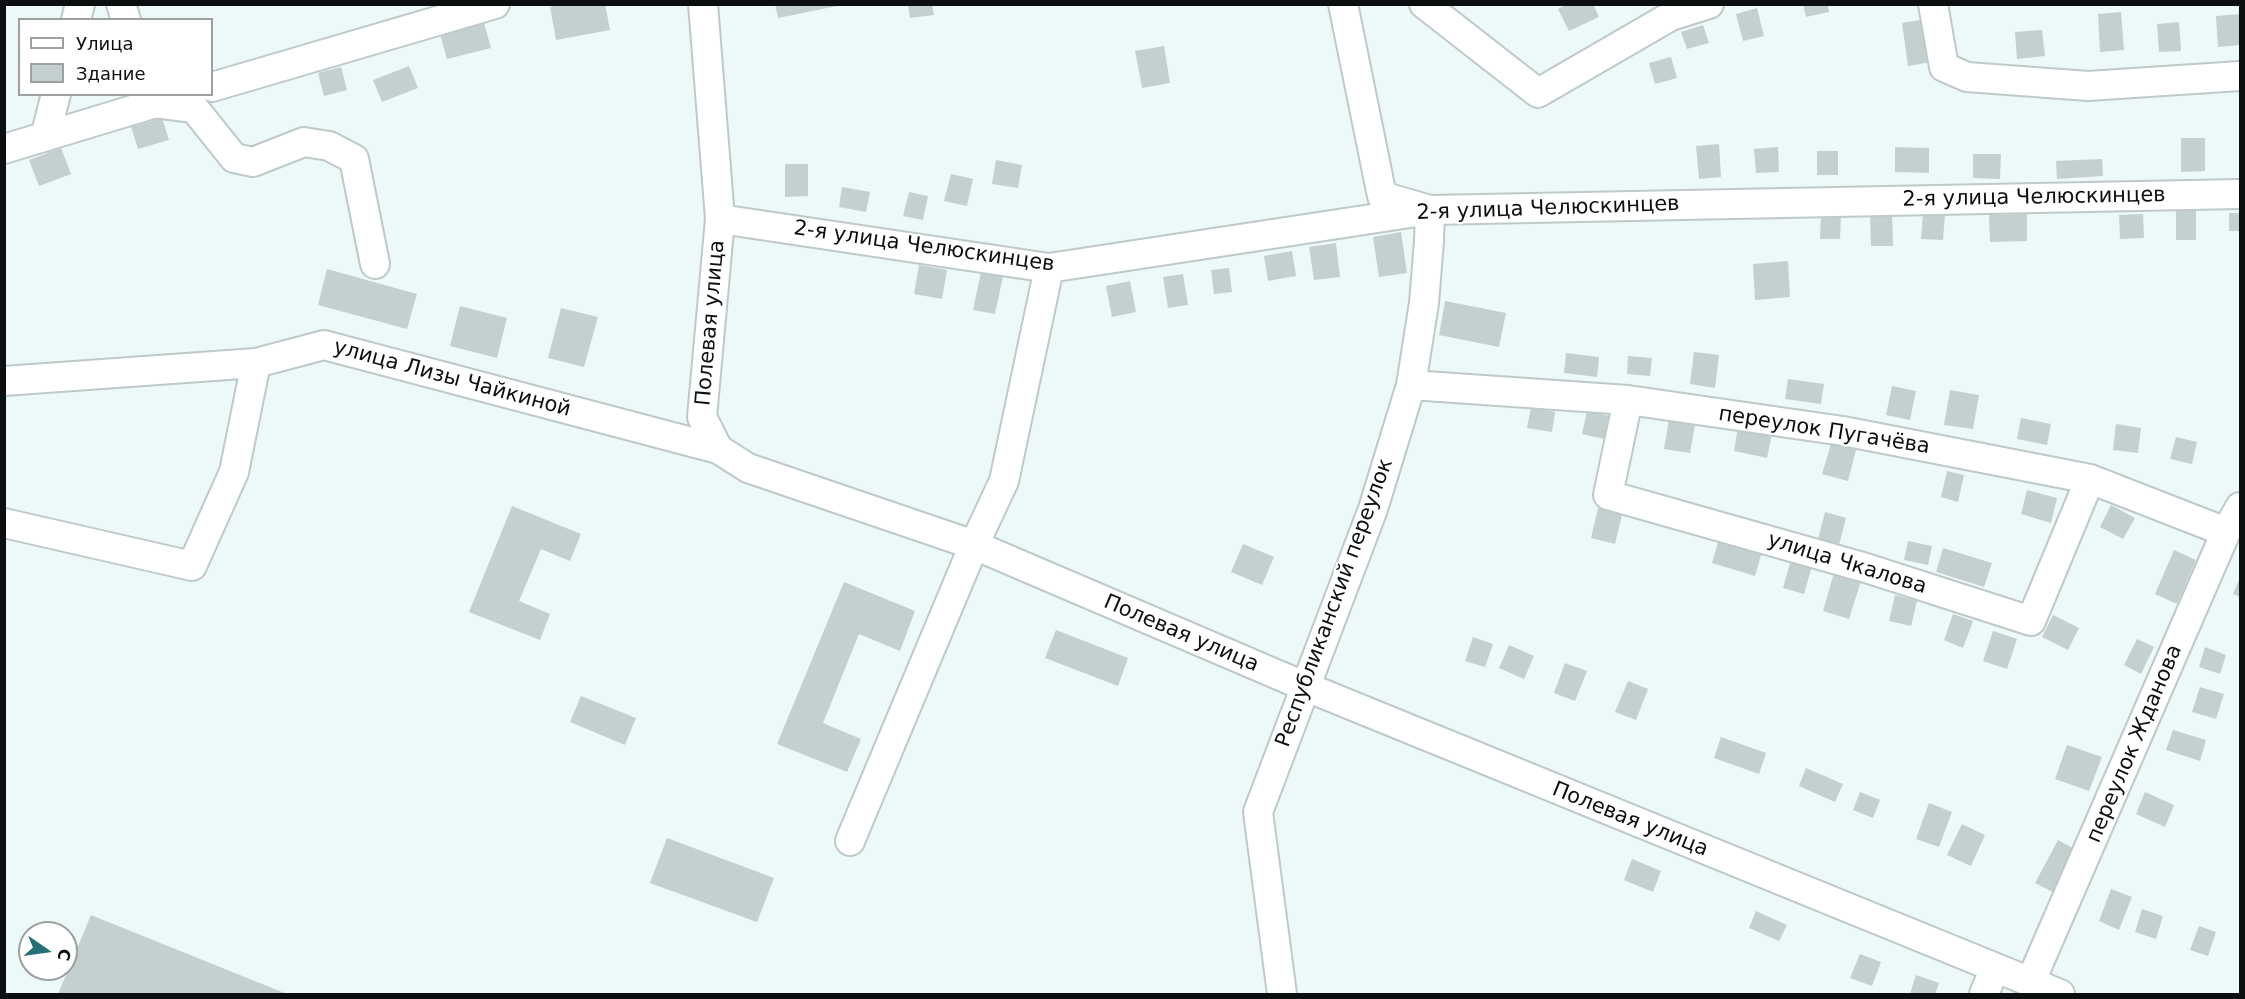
<!DOCTYPE html>
<html>
<head>
<meta charset="utf-8">
<style>
  body { margin:0 }
  #map { position:relative; width:2245px; height:999px; overflow:hidden; background:#edf8f9; font-family:"DejaVu Sans",sans-serif }
  canvas { display:block }
  .frame { position:absolute; inset:0; border:6px solid #0c0f10; pointer-events:none }
  .legend { position:absolute; left:18px; top:18px; width:195px; height:78px; box-sizing:border-box; background:#fff; border:2px solid #9e9f9f; margin:0; padding:8px 10px; list-style:none; font-size:18px; color:#0c0f10 }
  .legend li { display:flex; align-items:center; gap:12px; height:30px }
  .legend b { width:30px; border:2px solid #9e9f9f }
  .north { position:absolute; left:18px; top:921px; width:60px; height:60px; box-sizing:border-box; background:#fff; border:2px solid #9e9f9f; border-radius:50%; rotate:103deg; font-size:16px; font-weight:700; line-height:24px; text-align:center; color:#0c0f10 }
  .north::after { content:''; display:block; margin:auto; width:21px; height:27px; background:#257076; clip-path:polygon(50% 0,100% 100%,50% 72%,0 100%) }
</style>
</head>
<body>
<div id="map">
<canvas width="2245" height="999"></canvas>
<div class="frame"></div>
<ul class="legend">
<li><b style="height:8px;background:#fff"></b>Улица</li>
<li><b style="height:16px;background:#c4cfcf"></b>Здание</li>
</ul>
<div class="north">С</div>
</div>
<script>
const context = document.querySelector('canvas').getContext('2d');
context.lineJoin = 'round';
function paint(path, color) {
  context.fillStyle = color;
  context.fill(path, 'evenodd');
}
function shape(rows) {
  const path = new Path2D();
  for (const r of rows) {
    path.moveTo(r[0], r[1]);
    for (let i = 2; i < r.length; i += 2) path.lineTo(r[i], r[i + 1]);
  }
  return path;
}
function strokePath(path, color, width, dash) {
  context.strokeStyle = color;
  context.lineWidth = width;
  context.lineCap = dash ? 'butt' : 'round';
  context.setLineDash(dash || []);
  context.stroke(path);
}
function label(font, color, halo, rows, align = 'center') {
  context.font = font + ' "DejaVu Sans",sans-serif';
  context.lineWidth = 4.5;
  context.setLineDash([]);
  context.textBaseline = 'middle';
  context.strokeStyle = halo;
  context.fillStyle = color;
  for (const [text, x, y, turn = 0] of rows) {
    context.save();
    context.translate(x, y);
    context.rotate((+turn || 0) * Math.PI / 180);
    context.textAlign = isNaN(turn) ? turn : align;
    if (halo) context.strokeText(text, 0, 0);
    context.fillText(text, 0, 0);
    context.restore();
  }
}
paint(shape([
  [563,4,605,4,610,30,556,40,550,7],
  [775,4,837,4,837,6,778,18],
  [908,4,932,4,934,15,910,18],
  [1568,4,1593,4,1599,17,1569,31,1558,9],
  [1803,4,1828,4,1829,12,1806,17],
  [1757,8,1764,36,1743,41,1736,14],
  [2121,12,2124,50,2100,52,2098,14],
  [2240,14,2240,45,2218,47,2216,16],
  [1926,19,1932,62,1908,66,1902,23],
  [2179,22,2181,51,2159,52,2157,24],
  [484,23,491,48,447,59,440,34],
  [1703,25,1709,43,1687,49,1681,32],
  [2042,30,2045,56,2017,59,2015,32],
  [1164,46,1170,83,1142,88,1135,51],
  [1671,57,1677,78,1655,84,1649,63],
  [409,66,418,88,382,102,373,80],
  [341,67,347,90,324,96,318,73],
  [162,118,169,140,138,149,131,127],
  [2181,138,2205,138,2205,171,2181,172],
  [1719,144,1721,177,1699,179,1696,146],
  [1778,147,1779,172,1756,173,1754,149],
  [1895,147,1929,148,1929,173,1895,172],
  [61,148,71,174,39,186,29,160],
  [1817,151,1838,151,1838,175,1817,175],
  [1973,154,2001,154,2000,179,1973,178],
  [2102,159,2103,176,2057,179,2056,161],
  [996,160,1022,165,1018,188,992,184],
  [785,164,808,164,808,196,785,197],
  [951,174,973,179,967,206,944,201],
  [842,187,870,192,866,212,839,207],
  [909,192,928,196,923,220,903,216],
  [2176,210,2196,210,2196,240,2176,240],
  [1892,212,1893,246,1871,246,1870,213],
  [1923,212,1945,214,1943,240,1921,239],
  [2229,213,2240,213,2240,231,2229,231],
  [2027,214,2027,241,1990,242,1989,215],
  [2143,214,2144,238,2120,239,2119,215],
  [1821,215,1841,216,1840,239,1820,239],
  [1401,232,1407,273,1379,277,1373,237],
  [1336,243,1340,277,1314,280,1309,247],
  [1292,251,1296,276,1268,281,1264,256],
  [1788,261,1790,297,1755,300,1753,264],
  [919,265,947,270,942,299,914,294],
  [1229,268,1232,292,1214,294,1211,270],
  [327,269,417,294,407,329,318,305],
  [981,272,1003,276,995,314,973,310],
  [1183,274,1188,305,1168,308,1163,277],
  [1130,281,1136,312,1112,317,1106,286],
  [1445,301,1506,313,1499,347,1439,335],
  [460,306,507,318,497,358,450,346],
  [561,308,598,317,584,367,548,358],
  [1694,352,1719,355,1715,388,1690,384],
  [1566,353,1599,357,1597,377,1564,373],
  [1628,356,1652,358,1650,376,1627,374],
  [1788,379,1824,384,1821,404,1785,399],
  [1892,386,1916,391,1910,420,1886,415],
  [1950,390,1979,395,1973,429,1944,425],
  [1531,407,1555,412,1552,432,1527,428],
  [1587,411,1614,417,1609,440,1582,434],
  [2021,418,2051,424,2047,445,2017,439],
  [1669,420,1695,425,1690,453,1664,449],
  [2116,424,2141,428,2138,453,2113,450],
  [1738,427,1772,433,1767,458,1734,451],
  [2176,437,2197,442,2192,464,2170,459],
  [1831,444,1856,450,1848,481,1822,474],
  [1947,471,1964,475,1958,502,1941,497],
  [2027,490,2057,498,2051,523,2021,514],
  [2111,505,2135,518,2123,539,2100,527],
  [512,506,581,534,570,561,541,549,519,601,550,614,540,640,469,612],
  [1598,508,1622,515,1615,544,1591,538],
  [1825,512,1846,518,1839,545,1818,539],
  [1719,539,1762,552,1755,576,1712,563],
  [1908,541,1932,546,1928,565,1904,560],
  [1243,544,1274,557,1262,585,1231,572],
  [1943,548,1992,563,1984,587,1936,572],
  [2174,550,2196,560,2177,604,2155,594],
  [1791,560,1812,566,1804,594,1783,588],
  [1834,573,1861,581,1849,619,1823,611],
  [2240,578,2240,597,2233,594],
  [844,582,915,611,900,651,859,634,823,723,861,739,847,772,777,744],
  [1895,595,1917,601,1911,626,1889,621],
  [1953,614,1973,621,1963,648,1944,640],
  [2053,615,2079,628,2068,650,2042,637],
  [1056,630,1128,658,1118,686,1045,658],
  [1993,631,2017,639,2007,669,1983,661],
  [1473,637,1493,644,1485,667,1465,661],
  [2137,639,2154,647,2141,674,2124,665],
  [1509,645,1534,656,1524,679,1499,668],
  [2205,647,2226,655,2220,674,2199,667],
  [1565,663,1587,671,1575,701,1554,693],
  [1628,681,1648,689,1636,720,1615,712],
  [2200,687,2224,694,2216,719,2192,712],
  [581,696,636,718,625,745,570,722],
  [2173,730,2206,740,2200,761,2166,750],
  [1721,737,1766,753,1759,774,1714,758],
  [2067,745,2102,757,2089,791,2055,779],
  [1806,768,1843,784,1835,802,1799,786],
  [1860,792,1880,800,1873,818,1853,810],
  [2145,792,2174,805,2165,827,2136,814],
  [1929,803,1952,812,1939,847,1916,839],
  [1962,824,1985,835,1971,866,1947,855],
  [667,838,774,878,757,922,650,883],
  [2058,840,2078,851,2055,893,2035,883],
  [1632,859,1661,871,1653,892,1624,880],
  [2111,889,2132,897,2119,930,2099,921],
  [2142,909,2163,916,2156,939,2135,932],
  [1756,911,1787,925,1779,941,1749,928],
  [91,915,287,994,58,994],
  [2199,926,2216,932,2208,956,2190,950],
  [1860,954,1881,962,1872,986,1850,978],
  [1916,975,1939,983,1935,994,1910,994]
]), '#c4cfcf');
const minor = shape([
  [121,4,126,20],
  [703,4,720,219,702,417,718,449,748,468,974,545,1304,686,2060,994],
  [1424,4,1538,93,1671,16,1709,4],
  [1933,4,1944,67,1967,77,2088,86,2240,76],
  [76,20,80,4],
  [212,87,495,4],
  [151,94,154,103,194,108,234,158,253,162,304,142,329,146,354,159,375,264],
  [45,137,56,94],
  [4,149,172,98],
  [720,219,1049,268,1430,210,2240,194],
  [4,381,256,363,324,345,718,449],
  [1411,385,1628,400,1843,431,2090,479,2226,532],
  [1628,400,1608,495,1866,568,2031,621,2090,479],
  [4,523,192,566,234,472,256,363],
  [850,841,974,545,1004,481,1049,268],
  [2030,983,2226,532,2240,507],
  [1282,994,1258,812,1373,509,1411,385,1424,303,1429,241,1430,210,1382,196,1343,4],
  [1984,994,1995,968]
]);
strokePath(minor, '#bec9ca', 32);
strokePath(minor, '#fff', 28);
label('21px', '#0c0f10', '#fff', [
  ["2-я улица Челюскинцев",2034,198,-1],
  ["2-я улица Челюскинцев",1548,209,-2],
  ["2-я улица Челюскинцев",924,247,8],
  ["Полевая улица",711,323,-85],
  ["улица Лизы Чайкиной",452,379,15],
  ["переулок Пугачёва",1824,431,9],
  ["улица Чкалова",1847,564,17],
  ["Республиканский переулок",1335,603,-70],
  ["Полевая улица",1181,634,23],
  ["переулок Жданова",2135,744,-67],
  ["Полевая улица",1630,820,22]
]);
</script>
</body>
</html>
